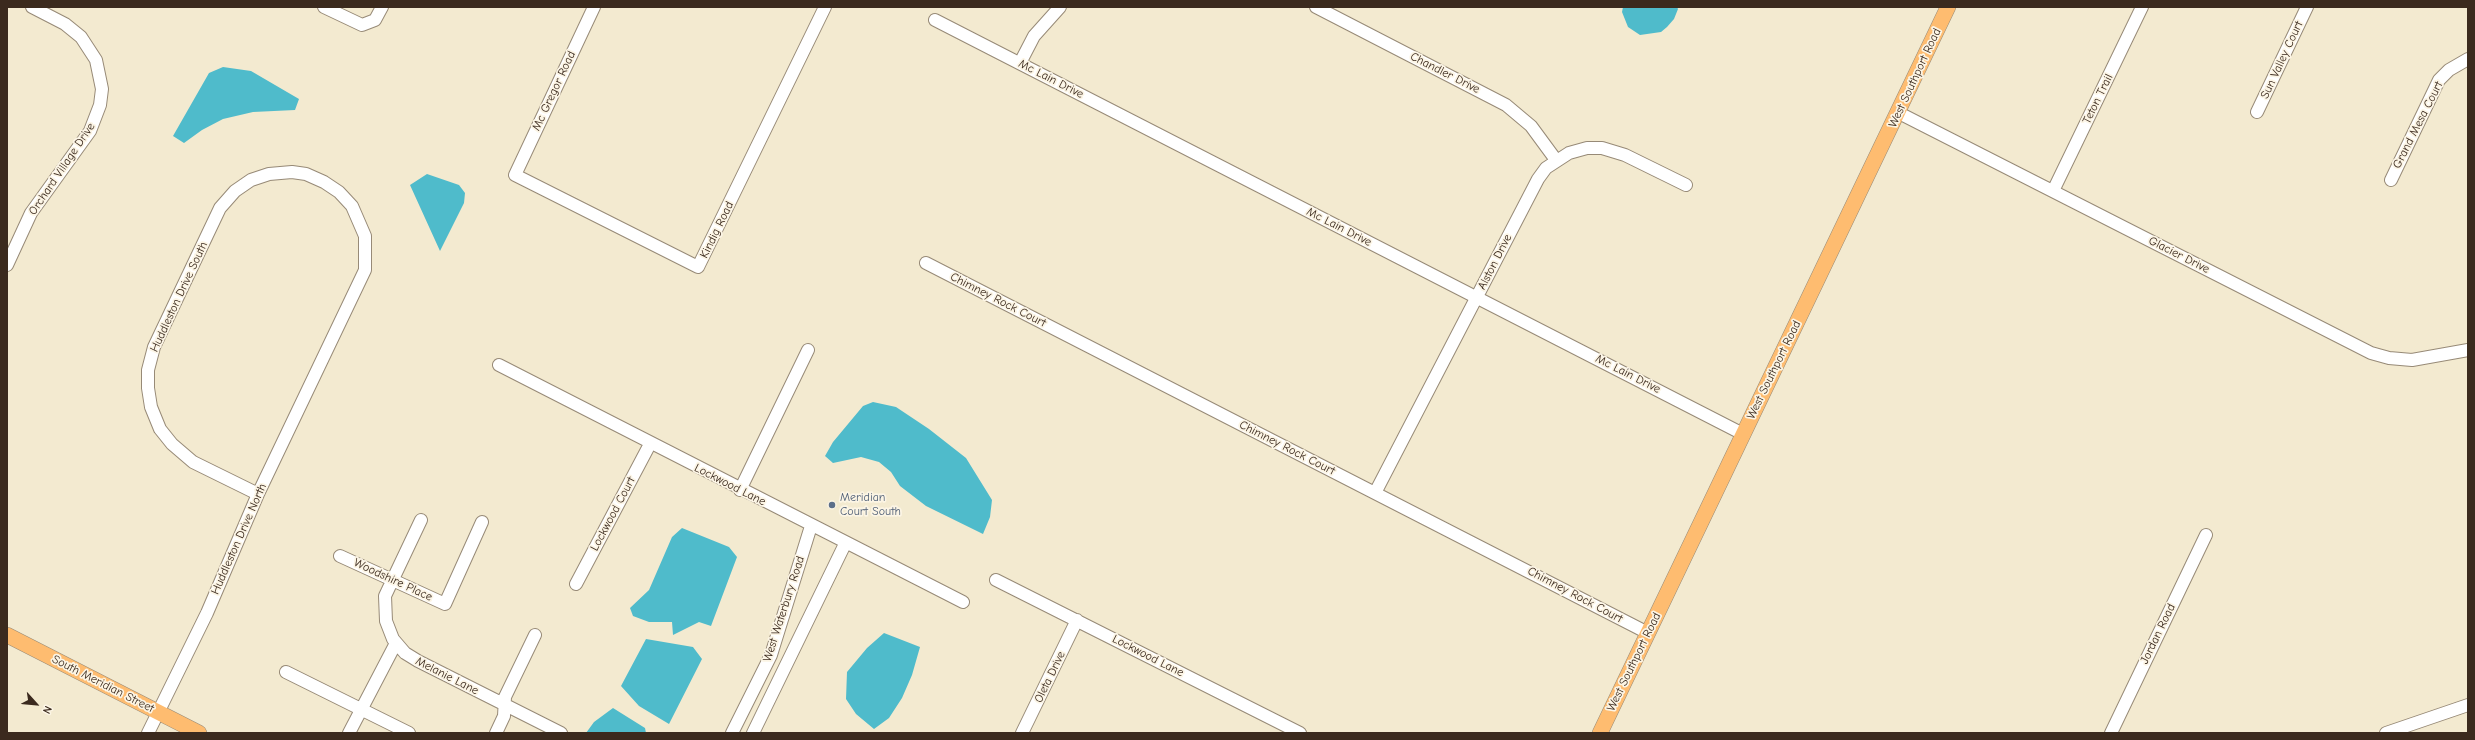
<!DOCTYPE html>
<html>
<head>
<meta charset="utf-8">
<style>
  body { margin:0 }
  #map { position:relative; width:2475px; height:740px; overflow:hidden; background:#f3ead0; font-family:"Comic Neue",sans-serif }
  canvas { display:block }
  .frame { position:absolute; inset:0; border:8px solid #3b2a1e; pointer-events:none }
  .north { position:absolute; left:16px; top:684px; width:40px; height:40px; -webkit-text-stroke:3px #fcf5e5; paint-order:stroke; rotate:117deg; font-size:11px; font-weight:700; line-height:16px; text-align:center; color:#3b2a1e }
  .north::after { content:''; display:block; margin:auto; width:14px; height:18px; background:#3b2a1e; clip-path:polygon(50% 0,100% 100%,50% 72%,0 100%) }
</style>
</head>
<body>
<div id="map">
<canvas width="2475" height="740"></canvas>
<div class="frame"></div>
<div class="north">N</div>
</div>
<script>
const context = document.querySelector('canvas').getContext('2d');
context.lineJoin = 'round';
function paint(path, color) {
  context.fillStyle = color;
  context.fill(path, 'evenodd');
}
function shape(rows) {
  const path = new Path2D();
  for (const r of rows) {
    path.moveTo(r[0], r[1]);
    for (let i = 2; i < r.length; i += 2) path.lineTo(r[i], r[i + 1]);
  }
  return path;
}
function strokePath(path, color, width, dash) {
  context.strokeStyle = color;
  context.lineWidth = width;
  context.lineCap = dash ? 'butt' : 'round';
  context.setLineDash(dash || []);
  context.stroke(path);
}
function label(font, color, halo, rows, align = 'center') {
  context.font = font + ' "Comic Neue",sans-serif';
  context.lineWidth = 3.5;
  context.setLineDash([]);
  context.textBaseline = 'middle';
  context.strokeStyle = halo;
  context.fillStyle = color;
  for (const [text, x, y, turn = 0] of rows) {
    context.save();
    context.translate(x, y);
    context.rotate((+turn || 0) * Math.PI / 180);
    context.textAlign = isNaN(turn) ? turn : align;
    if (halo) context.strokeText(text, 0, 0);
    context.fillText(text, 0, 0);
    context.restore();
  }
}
paint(shape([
  [1623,7,1677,7,1678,9,1674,19,1667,27,1661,32,1640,35,1628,27,1622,12],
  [223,67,251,71,299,99,295,110,253,112,223,119,202,130,184,143,173,136,209,73],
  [427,174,459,185,465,193,464,203,440,251,410,185],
  [873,402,896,407,929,429,966,458,992,500,990,517,983,534,926,506,900,486,891,472,879,462,861,457,833,463,825,456,833,442,863,406],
  [682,528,729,547,737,557,711,626,699,622,673,635,672,622,649,622,633,616,630,608,649,590,672,537],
  [884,633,920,647,912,675,902,698,889,718,874,729,856,714,846,699,847,672,867,648],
  [646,639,693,647,702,659,669,724,639,706,621,686],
  [613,708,645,728,646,733,586,733,594,722]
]), '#4fbbcb');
const minor = shape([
  [324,7,362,25,375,20,382,7],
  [594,7,515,175,698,267,825,7],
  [1316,7,1506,105,1531,126,1556,160],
  [935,20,1743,434],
  [1020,63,1034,36,1060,7],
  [2257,112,2307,7],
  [1899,113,2371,353,2389,358,2412,360,2468,350],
  [2391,180,2439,80,2449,70,2468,59],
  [2053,191,2142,7],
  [926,263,1648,633],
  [7,265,31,213,90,131,100,105,102,89,96,60,81,37,65,24,32,7],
  [499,365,963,602],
  [740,490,808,350],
  [1375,493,1538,179,1546,168,1569,153,1587,148,1602,148,1625,155,1686,185],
  [421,520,385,596,386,621,393,639,405,653,418,661,561,733],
  [340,556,445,604,482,522],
  [996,580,1300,733],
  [576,584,650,444],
  [286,672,409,733],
  [148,733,207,613,258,494,365,270,365,236,352,206,339,192,324,182,306,174,292,172,269,174,251,180,235,191,220,208,154,347,148,370,148,388,151,407,160,429,172,444,193,462,258,494],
  [349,733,396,643],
  [496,733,504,716,505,697,535,635],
  [732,733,771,655,811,526],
  [753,733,845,544],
  [1022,733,1077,620],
  [2111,733,2206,535],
  [2386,733,2468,705]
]);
const major = shape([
  [7,635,199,733],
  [1600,733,1948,7]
]);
strokePath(minor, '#978a77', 14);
strokePath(major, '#978a77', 16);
strokePath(minor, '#fff', 12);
strokePath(major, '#febc70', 15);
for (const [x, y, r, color] of [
  [832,505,4,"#5c6f8a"]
]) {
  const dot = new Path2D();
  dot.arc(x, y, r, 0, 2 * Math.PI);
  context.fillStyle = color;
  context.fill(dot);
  strokePath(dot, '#fcf5e5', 1.5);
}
label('12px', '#3b2a1e', '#fcf5e5', [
  ["Sun Valley Court",2282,60,-65],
  ["Chandler Drive",1445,73,27],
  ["West Southport Road",1915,78,-65],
  ["Mc Lain Drive",1051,79,27],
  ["Mc Gregor Road",554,91,-65],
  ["Teton Trail",2098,99,-64],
  ["Grand Mesa Court",2418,125,-63],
  ["Orchard Village Drive",62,169,-56],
  ["Mc Lain Drive",1339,227,27],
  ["Kindig Road",717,230,-64],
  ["Glacier Drive",2179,255,27],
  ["Alston Drive",1495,262,-63],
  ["Huddleston Drive South",179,297,-65],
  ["Chimney Rock Court",998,300,27],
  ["West Southport Road",1774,370,-64],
  ["Mc Lain Drive",1628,374,27],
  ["Chimney Rock Court",1287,448,27],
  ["Lockwood Lane",730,485,27],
  ["Lockwood Court",613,514,-62],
  ["Huddleston Drive North",239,539,-66],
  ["Woodshire Place",393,580,25],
  ["Chimney Rock Court",1575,595,28],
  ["West Waterbury Road",784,609,-72],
  ["Jordan Road",2158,634,-64],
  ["Lockwood Lane",1148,656,27],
  ["West Southport Road",1634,662,-64],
  ["Melanie Lane",447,676,27],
  ["Oleta Drive",1050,677,-64],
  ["South Meridian Street",103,684,27]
]);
label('12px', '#4e5e75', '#fcf5e5', [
  ["Meridian",840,498],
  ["Court South",840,512]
], 'left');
</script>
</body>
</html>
